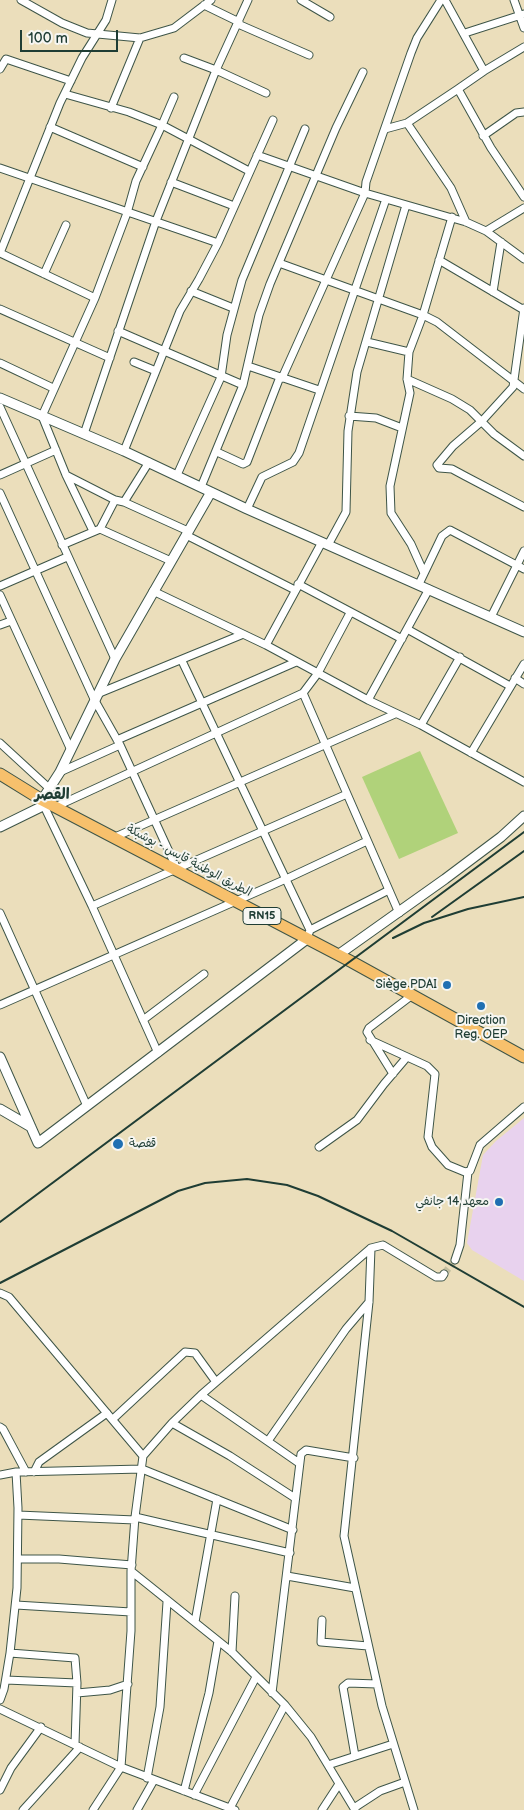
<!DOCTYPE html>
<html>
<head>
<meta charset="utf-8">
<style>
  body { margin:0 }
  #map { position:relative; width:524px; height:1810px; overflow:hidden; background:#ebdebb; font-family:"Balsamiq Sans",sans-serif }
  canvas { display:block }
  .scale { position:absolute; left:20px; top:30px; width:98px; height:22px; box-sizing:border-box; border:2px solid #1f3d34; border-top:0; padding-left:6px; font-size:15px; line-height:18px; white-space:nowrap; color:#1f3d34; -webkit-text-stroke:4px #f6f6f2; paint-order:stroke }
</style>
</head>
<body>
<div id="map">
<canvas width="524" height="1810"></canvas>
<div class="scale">100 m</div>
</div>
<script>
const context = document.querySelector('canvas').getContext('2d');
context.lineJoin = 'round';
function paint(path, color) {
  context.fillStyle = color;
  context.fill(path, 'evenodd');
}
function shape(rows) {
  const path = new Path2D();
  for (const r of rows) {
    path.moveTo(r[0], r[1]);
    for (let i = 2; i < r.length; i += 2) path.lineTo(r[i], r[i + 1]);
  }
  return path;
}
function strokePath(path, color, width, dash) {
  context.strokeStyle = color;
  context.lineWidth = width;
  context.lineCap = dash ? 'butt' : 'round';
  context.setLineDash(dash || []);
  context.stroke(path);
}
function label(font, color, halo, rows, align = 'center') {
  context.font = font + ' "Balsamiq Sans","Playpen Sans Arabic",sans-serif';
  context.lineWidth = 4;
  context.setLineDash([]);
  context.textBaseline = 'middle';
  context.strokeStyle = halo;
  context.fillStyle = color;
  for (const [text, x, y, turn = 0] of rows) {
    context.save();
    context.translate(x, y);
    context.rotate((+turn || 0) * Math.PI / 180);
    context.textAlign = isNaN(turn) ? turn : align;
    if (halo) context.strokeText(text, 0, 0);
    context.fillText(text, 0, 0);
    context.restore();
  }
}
paint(shape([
  [524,1118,524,1281,472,1250,467,1243,483,1155,496,1141]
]), '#e8d2ee');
paint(shape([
  [420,751,458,833,399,859,362,777]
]), '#b0d27a');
strokePath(shape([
  [444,1274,455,1260]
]), '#c2bea0', 7, [7, 3.5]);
const minor = shape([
  [21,0,62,23,87,33,140,38,174,28,211,0],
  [301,0,330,17],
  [445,0,484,71,458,89,491,148,524,197],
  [514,0,524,28],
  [204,5,239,22],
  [238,24,309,55],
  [465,33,524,14],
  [184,58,216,70,266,93],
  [0,69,6,59,71,81],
  [484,71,524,47],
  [65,94,129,112,162,125,174,97],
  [111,108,140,38],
  [407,123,458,89],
  [50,127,143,167],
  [385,129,407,123,451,188,466,222],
  [483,136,516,113,524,112],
  [257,155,365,193,466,222,486,231,524,259],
  [0,168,218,243],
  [171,182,234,206],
  [486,231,524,208],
  [0,253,60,103,82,58,106,20,112,0],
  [0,253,95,298],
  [439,260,524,310],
  [279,263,423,315,437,322,524,389],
  [44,274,66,225],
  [191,291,233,308],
  [493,292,501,242],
  [524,308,513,387,482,421,453,446,437,465,439,468,452,469,465,476,524,507],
  [0,309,110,358],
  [118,331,243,385],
  [367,342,409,352],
  [134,362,156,371],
  [0,363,53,388],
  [248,366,319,390],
  [282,378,365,193,366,182,411,53,417,38,441,0],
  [407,379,452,399,470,410,494,434,524,456],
  [0,407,115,659],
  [349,416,376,418,402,428],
  [84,434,156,221,216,70,248,0],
  [124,451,180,311,199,279,218,243,273,120],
  [217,452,243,464,247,462,280,377],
  [0,475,56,450],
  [66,475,115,500,124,502,188,531],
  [177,475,221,377,227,335,242,280,305,129],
  [201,487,243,385,259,315,270,284,336,128,363,72],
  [0,493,94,699,120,745,177,869],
  [124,502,149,462],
  [247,509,262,477,293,462,299,453,386,199],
  [100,529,171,561],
  [93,531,66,475,42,416,95,298,127,213,136,181,162,125,249,171],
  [186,535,295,590],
  [62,545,100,529,115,500],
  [328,545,346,512,348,431,357,372,406,205],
  [424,573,411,544,391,513,390,486,410,393,407,379,409,352,423,315,452,217],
  [298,584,402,639],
  [419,584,442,536,450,530,524,569],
  [0,586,67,557],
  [153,591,266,645,368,700,421,725,524,782],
  [0,595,70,748],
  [491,617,524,551],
  [0,625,11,621],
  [407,629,510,686],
  [266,645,322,542],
  [182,661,310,930],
  [515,678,524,684],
  [303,693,399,913],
  [97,694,241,635],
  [368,700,429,589],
  [421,725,460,657],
  [117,740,296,662],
  [0,743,50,789],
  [471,753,524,664],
  [60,772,120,745],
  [44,806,92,906,158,1053],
  [55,807,303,693,318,673,350,613],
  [115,837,395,714],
  [92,906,347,794],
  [0,913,87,1106],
  [309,933,310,930,387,891],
  [0,1005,286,879,367,841],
  [143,1020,204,974],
  [370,1040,427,1066,435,1074,428,1137,432,1147,448,1165,465,1172,470,1171,480,1145,524,1107],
  [393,1074,367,1032,369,1028,411,996],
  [319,1147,357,1120,384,1084,407,1057],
  [371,1248,369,1302,344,1536,382,1706,414,1810],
  [455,1260,460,1245,468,1172],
  [0,1293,9,1297,143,1456],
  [201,1395,299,1463],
  [113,1419,185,1352,195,1353,216,1382],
  [172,1423,230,1456,295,1498],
  [0,1427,3,1429,26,1472],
  [268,1441,346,1329,369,1302],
  [34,1472,39,1462,107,1413],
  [0,1475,16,1472],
  [18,1515,135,1520],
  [135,1517,290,1553],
  [18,1559,59,1559,132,1565],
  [287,1576,355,1588],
  [16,1605,131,1612],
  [322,1620,321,1642,368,1646],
  [195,1622,217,1499],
  [232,1652,235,1596],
  [10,1653,75,1658,77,1683,75,1744],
  [6,1680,77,1683],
  [77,1693,110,1690,128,1684],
  [272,1693,301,1454,306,1450,354,1458],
  [0,1700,4,1689,10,1653,17,1588,18,1508,16,1472,142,1469,293,1530],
  [0,1709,121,1767,235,1810],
  [355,1756,343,1687,348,1683,377,1684],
  [328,1765,393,1744],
  [147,1778,160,1707,167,1602],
  [0,1790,11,1768,41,1727],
  [184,1791,209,1693,218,1641],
  [194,1795,256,1677],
  [230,1808,285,1705],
  [354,1808,380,1791,405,1782],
  [23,1810,80,1747],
  [93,1810,121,1767,131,1631,131,1571],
  [137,1810,154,1780],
  [322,1810,339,1784],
  [355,1810,311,1737,285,1705,232,1652,131,1571,135,1517,143,1456,172,1423,201,1395,371,1248,383,1245,436,1277,442,1277,444,1274]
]);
const tertiary = shape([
  [0,398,124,451,247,509,524,632],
  [42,800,60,772,115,659,211,492],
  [0,827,49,803],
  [338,955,445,879,501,837,524,816],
  [0,1057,38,1143,307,939],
  [0,1109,31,1127]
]);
const primary = shape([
  [0,774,42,800,352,962,524,1057]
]);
strokePath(minor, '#3e5548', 9);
strokePath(tertiary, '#3e5548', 11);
strokePath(primary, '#3e5548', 13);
strokePath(minor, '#fff', 7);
strokePath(tertiary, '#fff', 9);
strokePath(primary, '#f7c06c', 11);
strokePath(shape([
  [432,917,524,851],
  [393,938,424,923,468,909,524,897],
  [0,1222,524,832],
  [0,1283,178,1191,205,1183,247,1179,287,1185,318,1196,392,1231,524,1307]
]), '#1f3d34', 2);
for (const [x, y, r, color] of [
  [447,985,5,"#1f6fb2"],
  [481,1006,5,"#1f6fb2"],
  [118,1144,6,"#1f6fb2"],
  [499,1202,5,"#1f6fb2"]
]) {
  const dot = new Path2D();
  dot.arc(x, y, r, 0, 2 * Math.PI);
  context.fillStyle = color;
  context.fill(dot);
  strokePath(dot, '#f6f6f2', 2);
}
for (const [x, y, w] of [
  [262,916,38]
]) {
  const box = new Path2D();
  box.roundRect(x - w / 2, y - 8.5, w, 17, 4);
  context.fillStyle = '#f6f6f2';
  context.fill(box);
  strokePath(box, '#1f3d34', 1);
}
label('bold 11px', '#1f3d34', null, [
  ["RN15",262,916]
]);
label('12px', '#1f3d34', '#f6f6f2', [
  ["الطريق الوطنية قابس - بوشبكة",189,861,28]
]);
label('12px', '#1f3d34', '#f6f6f2', [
  ["Siège PDAI",437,985],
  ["Direction",481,1021,"center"],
  ["Reg. OEP",481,1035,"center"],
  ["قفصة",129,1144,"left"],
  ["معهد 14 جانفي",489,1202]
], 'right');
label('bold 15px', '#1f3d34', '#f6f6f2', [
  ["القصر",52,795]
]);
</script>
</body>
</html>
